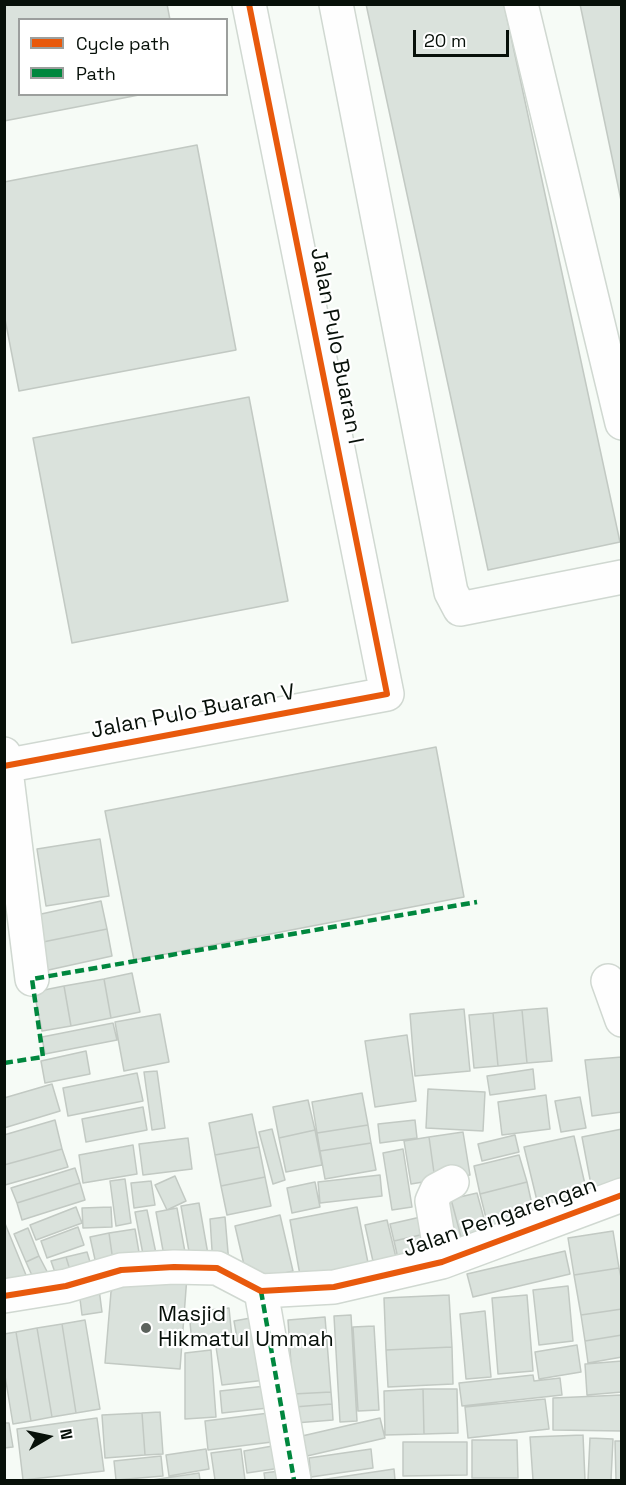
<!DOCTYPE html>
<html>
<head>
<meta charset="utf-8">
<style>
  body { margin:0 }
  #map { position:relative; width:626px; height:1485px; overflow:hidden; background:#f6fbf6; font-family:"Space Grotesk",sans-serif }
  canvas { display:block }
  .frame { position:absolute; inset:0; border:6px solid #071009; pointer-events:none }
  .legend { position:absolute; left:18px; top:18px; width:210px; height:78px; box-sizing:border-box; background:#fff; border:2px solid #9c9f9d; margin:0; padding:8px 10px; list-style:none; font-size:18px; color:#071009 }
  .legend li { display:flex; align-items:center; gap:12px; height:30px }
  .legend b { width:30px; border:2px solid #9c9f9d }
  .north { position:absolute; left:18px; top:1407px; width:60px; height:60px; -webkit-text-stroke:4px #fff; paint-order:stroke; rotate:81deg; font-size:16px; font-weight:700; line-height:24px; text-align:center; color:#071009 }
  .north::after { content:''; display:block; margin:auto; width:21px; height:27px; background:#071009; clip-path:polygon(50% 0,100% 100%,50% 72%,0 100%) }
  .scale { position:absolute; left:413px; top:30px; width:96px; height:27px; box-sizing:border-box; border:3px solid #071009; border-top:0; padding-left:8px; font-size:18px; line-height:21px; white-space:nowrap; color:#071009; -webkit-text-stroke:4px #fff; paint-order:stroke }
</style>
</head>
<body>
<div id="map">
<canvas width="626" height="1485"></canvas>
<div class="frame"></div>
<ul class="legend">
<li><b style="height:8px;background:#e8590c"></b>Cycle path</li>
<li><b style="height:8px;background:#00873e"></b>Path</li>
</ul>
<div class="north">N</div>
<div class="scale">20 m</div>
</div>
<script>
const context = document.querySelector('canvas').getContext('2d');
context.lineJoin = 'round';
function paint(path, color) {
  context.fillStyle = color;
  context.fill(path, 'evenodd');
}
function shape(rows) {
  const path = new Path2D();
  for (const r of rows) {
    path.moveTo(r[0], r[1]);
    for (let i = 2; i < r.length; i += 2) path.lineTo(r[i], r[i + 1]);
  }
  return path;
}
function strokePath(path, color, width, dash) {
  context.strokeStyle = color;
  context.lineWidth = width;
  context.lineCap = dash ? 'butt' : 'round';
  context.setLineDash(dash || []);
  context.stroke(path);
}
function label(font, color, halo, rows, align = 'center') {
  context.font = font + ' "Space Grotesk",sans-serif';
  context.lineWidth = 4.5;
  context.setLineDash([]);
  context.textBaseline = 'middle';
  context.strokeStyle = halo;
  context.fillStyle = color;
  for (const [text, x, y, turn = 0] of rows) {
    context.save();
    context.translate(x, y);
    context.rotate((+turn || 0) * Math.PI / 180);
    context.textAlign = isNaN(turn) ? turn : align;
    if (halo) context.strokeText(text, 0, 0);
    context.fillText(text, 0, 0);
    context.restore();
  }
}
const building = shape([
  [4,4,167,4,170,20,20,20,20,94,144,94,4,121,4,4],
  [366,4,504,4,620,542,488,570,366,4],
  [580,4,622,4,622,205,580,4],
  [197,145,236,350,19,391,4,314,4,182,197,145],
  [249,397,288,601,72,643,33,438,249,397],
  [436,747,464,897,134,960,105,811,436,747],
  [100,839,109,896,46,906,37,849,100,839],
  [101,901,107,929,38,943,32,916,101,901],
  [107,929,112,956,44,971,38,943,107,929],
  [132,973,140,1012,111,1018,104,979,132,973],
  [104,979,111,1018,71,1026,64,986,104,979],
  [64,986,71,1026,42,1031,34,992,64,986],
  [547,1008,552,1061,527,1063,522,1010,547,1008],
  [464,1009,470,1071,415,1076,410,1014,464,1009],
  [522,1010,527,1063,498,1066,493,1013,522,1010],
  [493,1013,498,1066,474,1068,469,1015,493,1013],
  [160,1014,169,1062,124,1071,115,1022,160,1014],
  [113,1023,117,1040,45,1054,42,1037,113,1023],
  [407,1035,416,1101,375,1107,365,1041,407,1035],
  [86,1051,90,1074,45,1083,41,1061,86,1051],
  [622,1057,622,1112,592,1116,585,1060,622,1057],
  [533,1069,535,1089,490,1095,487,1076,533,1069],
  [157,1071,165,1128,152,1130,144,1072,157,1071],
  [137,1073,143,1101,68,1116,63,1088,137,1073],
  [52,1084,60,1111,4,1128,4,1098,52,1084],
  [428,1089,485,1092,483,1131,426,1128,428,1089],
  [362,1093,368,1125,317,1133,312,1102,362,1093],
  [546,1095,550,1129,502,1135,498,1102,546,1095],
  [580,1097,586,1128,561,1132,555,1101,580,1097],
  [308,1100,315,1130,279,1138,273,1107,308,1100],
  [143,1107,147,1130,86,1142,82,1119,143,1107],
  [252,1114,259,1147,215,1155,209,1123,252,1114],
  [55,1120,62,1149,4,1165,4,1135,55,1120],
  [415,1120,417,1138,380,1143,378,1124,415,1120],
  [368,1125,371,1143,320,1151,317,1133,368,1125],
  [272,1129,285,1180,273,1184,259,1132,272,1129],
  [622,1129,622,1184,592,1190,582,1137,622,1129],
  [315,1130,322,1165,286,1172,279,1138,315,1130],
  [463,1132,470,1175,435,1180,429,1137,463,1132],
  [515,1135,519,1152,482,1161,478,1144,515,1135],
  [574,1136,589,1202,540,1213,524,1147,574,1136],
  [429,1137,435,1180,411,1184,404,1141,429,1137],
  [188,1138,192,1169,143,1175,139,1144,188,1138],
  [371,1143,376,1170,325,1179,320,1151,371,1143],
  [133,1145,137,1174,83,1183,79,1155,133,1145],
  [259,1147,265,1177,221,1186,215,1155,259,1147],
  [62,1149,68,1167,5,1185,4,1165,62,1149],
  [403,1149,412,1207,392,1210,383,1153,403,1149],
  [519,1155,527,1182,480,1194,474,1166,519,1155],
  [75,1168,80,1183,17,1203,11,1188,75,1168],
  [380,1175,382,1196,320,1203,318,1182,380,1175],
  [175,1176,186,1201,167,1210,155,1185,175,1176],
  [265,1177,271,1206,227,1215,221,1186,265,1177],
  [125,1179,131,1223,116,1226,110,1181,125,1179],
  [151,1181,155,1205,134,1208,131,1183,151,1181],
  [315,1182,320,1207,292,1213,287,1188,315,1182],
  [527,1182,537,1227,491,1238,480,1194,527,1182],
  [80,1183,85,1200,22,1220,17,1203,80,1183],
  [477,1193,490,1241,464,1248,451,1199,477,1193],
  [451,1199,464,1248,447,1252,435,1204,451,1199],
  [199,1203,209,1260,191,1263,181,1206,199,1203],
  [76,1207,82,1223,36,1240,30,1225,76,1207],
  [111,1207,112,1227,83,1228,82,1208,111,1207],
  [357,1207,370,1273,302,1286,290,1220,357,1207],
  [177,1208,187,1263,166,1267,156,1212,177,1208],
  [147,1210,158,1263,145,1265,135,1212,147,1210],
  [280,1215,293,1271,248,1282,235,1226,280,1215],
  [425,1216,429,1233,394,1241,390,1224,425,1216],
  [225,1217,229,1264,213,1265,210,1219,225,1217],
  [387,1220,399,1270,376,1275,365,1225,387,1220],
  [4,1221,28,1280,4,1287,4,1221],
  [78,1227,84,1245,47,1258,41,1241,78,1227],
  [28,1228,39,1256,26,1262,14,1234,28,1228],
  [135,1229,141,1264,114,1268,109,1233,135,1229],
  [613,1231,619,1268,574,1275,568,1238,613,1231],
  [109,1233,114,1268,98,1273,90,1237,109,1233],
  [429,1233,434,1259,400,1267,394,1241,429,1233],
  [565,1251,570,1274,473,1297,467,1274,565,1251],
  [87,1252,94,1275,73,1280,66,1257,87,1252],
  [39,1256,53,1283,38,1289,26,1262,39,1256],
  [66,1257,73,1280,59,1284,51,1261,66,1257],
  [619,1268,622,1282,622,1309,581,1315,574,1275,619,1268],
  [187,1276,180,1369,105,1363,111,1292,116,1284,187,1276],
  [568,1286,573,1341,539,1345,533,1290,568,1286],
  [99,1289,102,1312,82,1315,79,1291,99,1289],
  [449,1295,452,1347,386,1350,384,1298,449,1295],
  [527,1295,533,1371,498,1374,492,1298,527,1295],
  [229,1308,232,1338,192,1343,189,1312,229,1308],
  [622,1309,622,1335,585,1341,581,1315,622,1309],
  [485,1311,491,1377,466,1379,460,1314,485,1311],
  [351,1315,357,1421,340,1422,334,1316,351,1315],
  [256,1317,266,1380,222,1385,216,1347,238,1344,234,1321,256,1317],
  [325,1317,331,1392,293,1394,288,1320,325,1317],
  [85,1320,100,1409,76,1413,62,1324,85,1320],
  [62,1324,76,1413,52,1417,37,1328,62,1324],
  [374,1326,379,1410,358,1411,353,1327,374,1326],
  [37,1328,52,1417,31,1421,16,1332,37,1328],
  [16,1332,31,1421,13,1424,4,1370,4,1334,16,1332],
  [622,1335,622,1357,588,1363,585,1341,622,1335],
  [577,1345,581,1372,539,1379,535,1352,577,1345],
  [452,1347,453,1384,388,1387,386,1350,452,1347],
  [211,1350,216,1417,185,1419,185,1353,211,1350],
  [622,1361,622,1392,587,1395,585,1364,622,1361],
  [533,1375,534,1381,560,1378,562,1395,462,1406,459,1383,533,1375],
  [266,1386,268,1408,222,1413,220,1391,266,1386],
  [423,1389,424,1434,385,1435,384,1391,423,1389],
  [423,1389,457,1389,458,1433,424,1434,423,1389],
  [331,1392,332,1404,294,1407,293,1394,331,1392],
  [622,1395,622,1431,553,1430,553,1398,622,1395],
  [545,1399,549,1429,468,1438,465,1407,545,1399],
  [332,1404,333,1420,295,1423,294,1407,332,1404],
  [160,1412,163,1454,145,1455,142,1413,160,1412],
  [142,1413,145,1455,105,1458,102,1415,142,1413],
  [269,1413,272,1442,208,1450,205,1421,269,1413],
  [97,1418,104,1471,23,1480,17,1429,97,1418],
  [380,1418,385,1438,307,1456,302,1436,380,1418],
  [4,1423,9,1423,13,1447,4,1448,4,1423],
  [583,1435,585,1480,533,1480,530,1437,583,1435],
  [590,1438,613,1439,611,1480,588,1480,590,1438],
  [472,1440,517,1440,518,1478,472,1478,472,1440],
  [615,1441,622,1441,622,1480,616,1480,615,1441],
  [403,1442,467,1442,467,1475,403,1476,403,1442],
  [284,1444,287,1467,247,1473,244,1451,284,1444],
  [206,1449,209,1469,169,1476,166,1455,206,1449],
  [241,1449,245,1480,215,1480,211,1453,241,1449],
  [371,1449,373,1468,311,1477,309,1458,371,1449],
  [161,1456,163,1476,116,1480,114,1461,161,1456],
  [394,1469,395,1480,320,1480,394,1469],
  [287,1470,288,1480,265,1480,264,1473,287,1470],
  [199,1473,200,1480,152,1480,199,1473]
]);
paint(building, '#dae2dc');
strokePath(building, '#c2c9c3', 1.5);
const minor = shape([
  [336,4,451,592,460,609,622,577],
  [521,4,622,423],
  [4,754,32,979],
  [4,766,387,694,249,4],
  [608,981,622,1020],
  [442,1262,432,1201,437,1190,452,1182],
  [261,1291,294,1480],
  [4,1296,66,1286,121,1270,174,1267,217,1268,261,1291,334,1287,442,1262,622,1195]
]);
strokePath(minor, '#d0d8d1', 36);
strokePath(minor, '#fefefe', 33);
strokePath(shape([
  [4,1063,43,1057,32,979,477,902],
  [261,1291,294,1480]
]), '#00873e', 4.5, [9, 4.5]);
strokePath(shape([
  [4,766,387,694,249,4],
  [4,1296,66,1286,121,1270,174,1267,217,1268,261,1291,334,1287,442,1262,622,1195]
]), '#e8590c', 6);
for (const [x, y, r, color] of [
  [146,1328,6,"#5b625c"]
]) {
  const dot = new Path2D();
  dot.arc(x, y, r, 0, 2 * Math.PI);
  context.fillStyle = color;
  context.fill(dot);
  strokePath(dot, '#fff', 2);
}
label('22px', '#071009', '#fff', [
  ["Jalan Pulo Buaran I",336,346,79],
  ["Jalan Pulo Buaran V",193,712,-11],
  ["Jalan Pengarengan",500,1218,-19]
]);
label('22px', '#071009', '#fff', [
  ["Masjid",158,1315],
  ["Hikmatul Ummah",158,1340]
], 'left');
</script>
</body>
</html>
